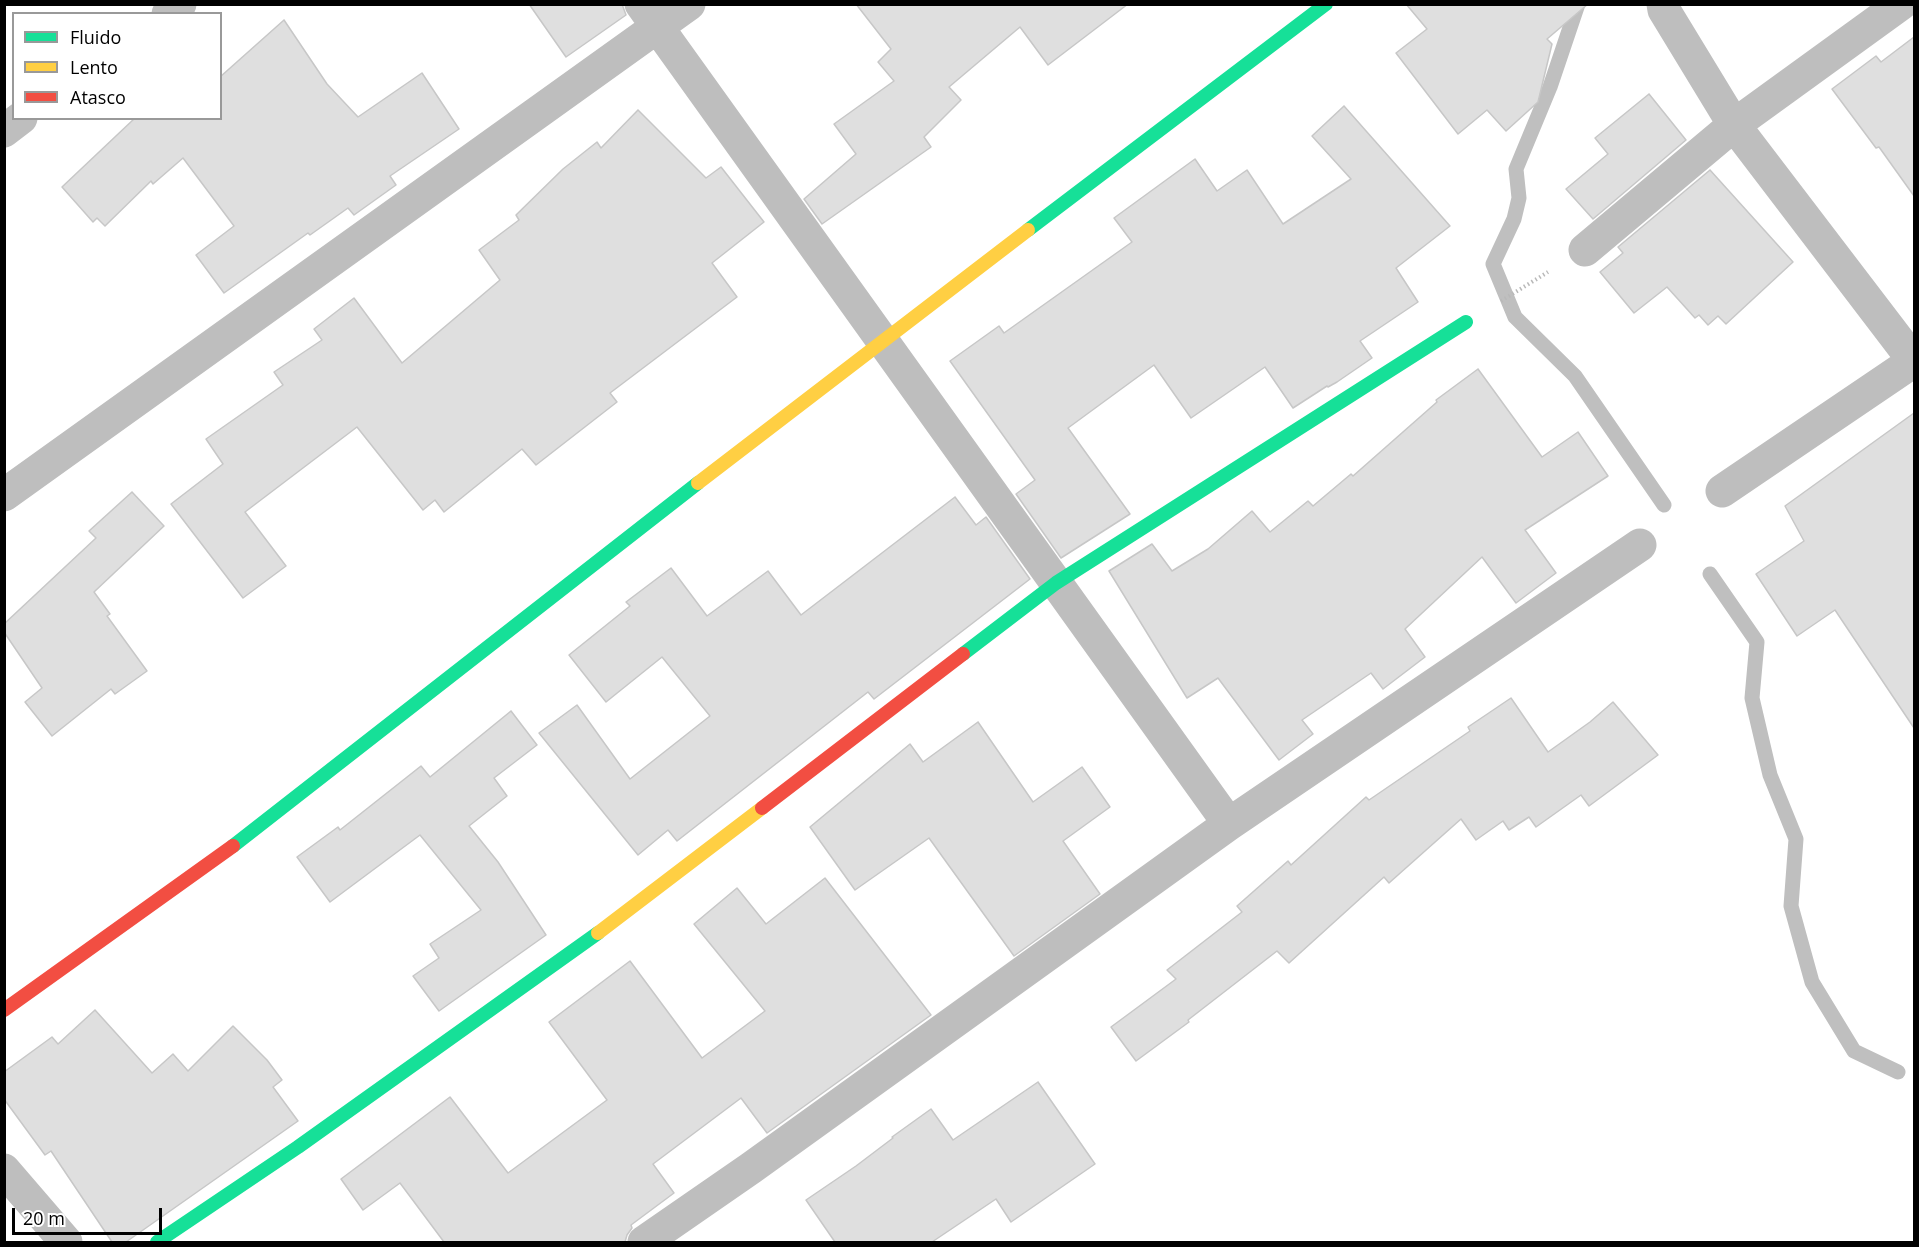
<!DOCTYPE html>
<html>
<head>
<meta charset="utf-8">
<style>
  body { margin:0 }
  #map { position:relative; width:1919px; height:1247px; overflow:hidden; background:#fff; font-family:"Open Sans",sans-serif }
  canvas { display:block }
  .frame { position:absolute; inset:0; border:6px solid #000; pointer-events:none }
  .legend { position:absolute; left:12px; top:12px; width:210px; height:108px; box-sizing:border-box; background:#fff; border:2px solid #999; margin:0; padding:8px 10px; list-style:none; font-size:18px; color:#000 }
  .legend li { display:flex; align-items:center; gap:12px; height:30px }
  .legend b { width:30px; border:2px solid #999 }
  .scale { position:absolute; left:12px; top:1208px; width:150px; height:27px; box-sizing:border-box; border:3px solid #000; border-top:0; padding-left:8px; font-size:18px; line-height:21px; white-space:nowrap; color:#000; -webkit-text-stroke:4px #fff; paint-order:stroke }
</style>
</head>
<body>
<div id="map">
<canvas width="1919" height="1247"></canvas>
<div class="frame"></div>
<ul class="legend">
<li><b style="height:8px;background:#16e098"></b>Fluido</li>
<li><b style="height:8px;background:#ffcf43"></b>Lento</li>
<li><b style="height:8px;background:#f24e42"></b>Atasco</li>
</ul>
<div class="scale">20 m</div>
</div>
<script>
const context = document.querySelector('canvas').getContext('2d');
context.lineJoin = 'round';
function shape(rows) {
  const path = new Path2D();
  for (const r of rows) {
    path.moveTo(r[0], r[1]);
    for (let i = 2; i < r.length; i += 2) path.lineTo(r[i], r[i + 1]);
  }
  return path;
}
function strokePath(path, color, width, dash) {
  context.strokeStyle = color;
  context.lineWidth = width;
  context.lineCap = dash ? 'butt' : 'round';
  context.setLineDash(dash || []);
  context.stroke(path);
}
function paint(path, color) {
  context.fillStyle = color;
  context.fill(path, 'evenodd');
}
strokePath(shape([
  [1578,4,1550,87,1516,169,1519,198,1514,219,1493,264,1515,317,1575,376,1664,505],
  [1710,574,1757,642,1752,698,1770,775,1796,839,1791,906,1812,982,1854,1051,1898,1072]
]), '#bfbfbf', 15);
const building = shape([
  [529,4,622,4,626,15,566,57,529,4],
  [856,4,1128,4,1048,65,1020,27,949,87,961,100,924,137,931,147,822,224,804,199,856,154,834,124,894,81,878,62,891,49,856,4],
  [1406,4,1588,4,1547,39,1552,44,1538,102,1506,131,1487,110,1458,134,1396,53,1427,29,1406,4],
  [284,20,327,84,358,117,422,73,459,129,390,176,396,185,354,215,348,208,310,235,308,233,224,293,196,255,234,226,183,158,153,184,151,181,105,226,97,218,93,222,62,187,135,118,220,118,220,77,284,20],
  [1914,37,1914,196,1879,147,1876,148,1832,89,1876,56,1881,62,1914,37],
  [1649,94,1686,140,1593,219,1566,189,1608,154,1595,138,1649,94],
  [1344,106,1450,226,1396,268,1418,302,1360,341,1372,358,1337,382,1328,387,1327,386,1293,408,1265,367,1191,418,1154,365,1068,428,1130,514,1061,558,1016,494,1035,480,950,361,999,326,1004,333,1132,242,1114,218,1195,159,1217,191,1247,170,1283,224,1351,179,1312,136,1344,106],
  [638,110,706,178,721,167,764,222,712,263,737,297,610,393,617,402,536,465,522,449,444,512,435,500,423,510,357,427,245,512,286,566,243,598,171,504,223,464,206,439,283,385,274,372,322,340,314,329,354,298,402,363,500,280,479,250,519,220,516,215,563,169,597,142,601,148,638,110],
  [1710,170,1793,262,1726,324,1718,316,1708,325,1699,315,1695,318,1667,287,1634,313,1600,272,1623,253,1618,247,1710,170],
  [1478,369,1542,457,1578,432,1608,476,1525,530,1556,573,1516,603,1482,557,1405,629,1425,657,1383,689,1371,673,1302,720,1313,734,1279,760,1218,678,1187,698,1109,571,1152,544,1172,571,1208,549,1252,511,1270,532,1308,501,1313,506,1351,474,1353,476,1437,402,1436,400,1478,369],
  [1914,413,1914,728,1835,610,1797,636,1756,574,1804,541,1785,506,1914,413],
  [132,492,164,526,94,592,110,614,107,616,147,671,115,694,111,689,52,736,25,702,42,688,4,632,4,624,96,538,89,531,132,492],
  [955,497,976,525,986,517,1030,579,874,699,868,692,677,841,668,830,638,855,539,733,577,705,630,779,710,716,662,657,606,702,569,655,630,606,626,602,671,568,707,616,768,571,801,615,955,497],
  [1511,698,1548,752,1590,722,1613,702,1658,755,1589,806,1581,795,1536,827,1529,817,1509,830,1503,821,1476,840,1461,819,1389,883,1384,877,1289,963,1277,951,1188,1020,1189,1022,1136,1061,1111,1027,1176,979,1167,970,1242,912,1237,906,1288,861,1291,865,1366,797,1369,800,1470,731,1468,727,1511,698],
  [511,711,537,745,494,778,507,796,469,826,498,862,546,935,439,1011,413,976,439,958,430,944,481,910,420,835,330,902,297,857,338,827,340,830,421,766,430,777,511,711],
  [978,722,1033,802,1082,767,1110,807,1063,841,1100,894,1014,956,929,838,855,890,810,827,910,744,923,762,978,722],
  [825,878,931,1015,767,1133,741,1098,653,1164,674,1193,631,1225,632,1228,627,1235,625,1242,444,1242,400,1183,363,1210,341,1179,450,1097,508,1173,607,1100,549,1022,630,961,702,1058,765,1011,694,924,737,888,766,924,825,878],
  [95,1010,152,1073,173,1054,188,1071,233,1026,267,1060,282,1080,273,1087,298,1121,126,1242,112,1242,51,1151,45,1155,4,1099,4,1072,52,1037,58,1044,95,1010],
  [1038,1082,1095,1164,1011,1222,996,1199,932,1242,835,1242,806,1200,856,1166,893,1138,892,1137,931,1109,953,1140,1038,1082]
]);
paint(building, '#dfdfdf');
strokePath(building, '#c7c7c7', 1.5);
strokePath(shape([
  [1501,301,1548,272]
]), '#b9b9b9', 4, [1.5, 3]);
strokePath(shape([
  [641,4,1229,824],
  [1663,4,1664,10,1734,125,1914,361],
  [168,14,180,4],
  [4,131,21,118],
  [1585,250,1734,125,1901,4],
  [1722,491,1914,361],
  [4,495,689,4],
  [4,1170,66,1242],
  [644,1242,751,1168,1229,824,1640,545]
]), '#bebebe', 33);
strokePath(shape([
  [1028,230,1326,4],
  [963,654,1056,583,1466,322],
  [233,846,698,483],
  [157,1242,298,1147,598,933]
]), '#16e098', 14);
strokePath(shape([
  [698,483,1028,230],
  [598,933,762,808]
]), '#ffcf43', 14);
strokePath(shape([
  [762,808,963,654],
  [4,1010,233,846]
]), '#f24e42', 14);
</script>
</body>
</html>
